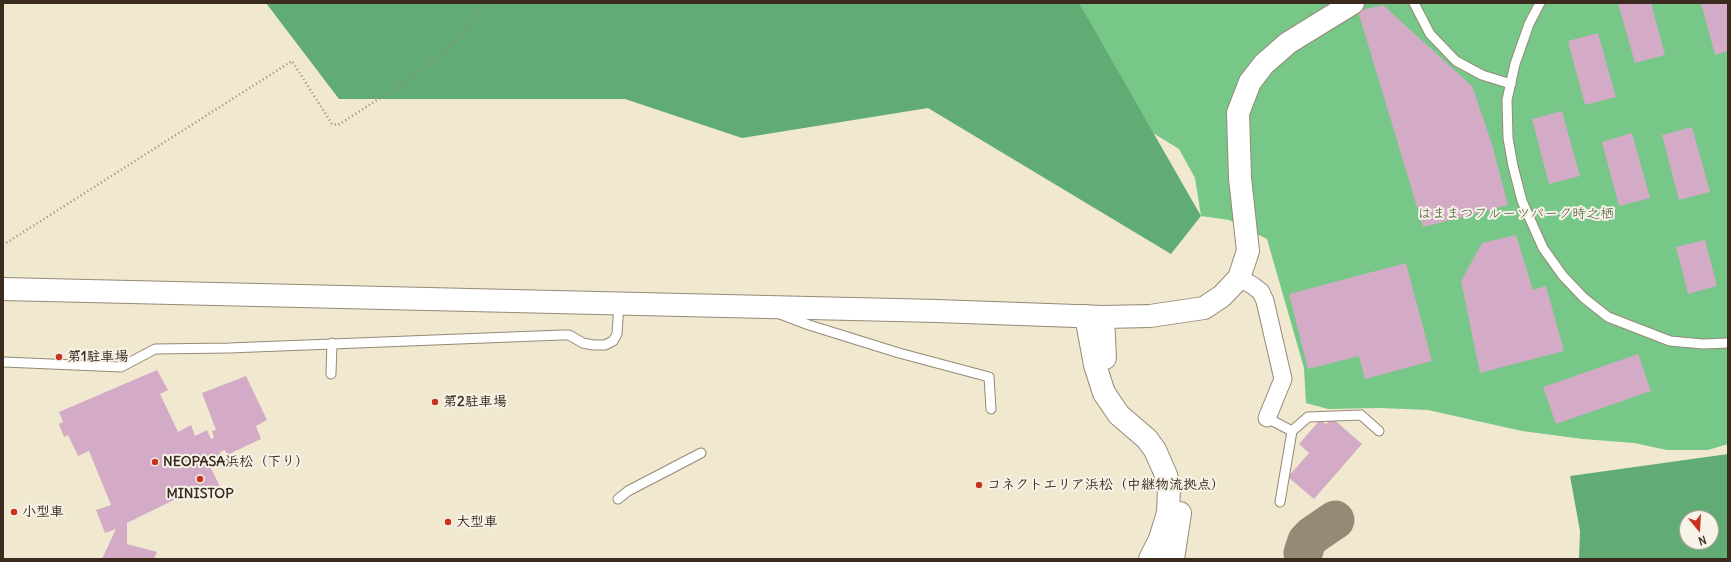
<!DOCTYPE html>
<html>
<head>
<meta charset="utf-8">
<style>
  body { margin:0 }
  #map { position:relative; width:1731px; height:562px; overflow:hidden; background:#f0e8cf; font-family:Delius,sans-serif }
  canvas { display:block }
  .frame { position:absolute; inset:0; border:4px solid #3b2a1e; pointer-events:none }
  .north { position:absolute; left:1679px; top:510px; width:40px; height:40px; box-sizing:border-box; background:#f7f3e8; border:1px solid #aca397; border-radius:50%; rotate:162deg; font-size:11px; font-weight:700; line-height:16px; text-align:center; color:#3b2a1e }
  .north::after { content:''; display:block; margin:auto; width:14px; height:18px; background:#c8321e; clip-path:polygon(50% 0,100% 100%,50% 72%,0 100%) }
</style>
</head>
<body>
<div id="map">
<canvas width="1731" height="562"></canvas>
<div class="frame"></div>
<div class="north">N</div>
</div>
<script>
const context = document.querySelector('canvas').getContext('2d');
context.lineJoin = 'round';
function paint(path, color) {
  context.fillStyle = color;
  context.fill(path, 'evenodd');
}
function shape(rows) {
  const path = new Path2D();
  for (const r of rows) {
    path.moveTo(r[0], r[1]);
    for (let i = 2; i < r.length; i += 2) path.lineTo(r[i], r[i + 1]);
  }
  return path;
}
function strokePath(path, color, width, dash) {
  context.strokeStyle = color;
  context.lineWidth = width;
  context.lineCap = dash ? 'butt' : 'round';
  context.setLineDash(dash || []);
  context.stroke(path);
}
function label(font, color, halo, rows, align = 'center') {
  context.font = font + ' Delius,"Klee One",sans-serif';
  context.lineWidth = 4;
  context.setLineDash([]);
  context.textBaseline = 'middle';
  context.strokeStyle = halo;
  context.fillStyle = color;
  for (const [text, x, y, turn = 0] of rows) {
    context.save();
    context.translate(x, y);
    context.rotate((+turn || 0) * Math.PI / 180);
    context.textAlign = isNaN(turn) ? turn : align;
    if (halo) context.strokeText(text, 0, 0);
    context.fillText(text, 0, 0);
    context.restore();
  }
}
paint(shape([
  [1075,3,1728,3,1728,444,1708,450,1667,450,1634,443,1583,439,1522,431,1428,410,1380,408,1328,409,1306,403,1304,368,1267,239,1229,220,1201,216,1195,178,1179,149,1153,133]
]), '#77c788');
paint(shape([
  [266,3,1079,3,1201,216,1171,254,928,108,742,138,625,99,339,99],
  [1728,454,1728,559,1579,559,1580,531,1570,476],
  [1687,518,1711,518,1711,542,1687,542]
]), '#61ac74');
strokePath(shape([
  [1303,553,1307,541,1313,535,1335,520]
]), '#968976', 39);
paint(shape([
  [1618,3,1651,3,1665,55,1635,63],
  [1701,3,1728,3,1728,51,1715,55],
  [1383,5,1472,86,1491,141,1508,205,1423,227,1358,11],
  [1598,33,1616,97,1585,105,1568,41],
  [1562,111,1580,176,1549,184,1532,119],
  [1692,127,1710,192,1679,200,1662,135],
  [1632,133,1650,198,1619,206,1602,142],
  [1516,235,1533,290,1546,286,1564,351,1480,373,1461,281,1482,243],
  [1705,240,1717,286,1688,294,1676,247],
  [1406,263,1432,361,1365,379,1359,356,1308,369,1289,294],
  [1638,354,1651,391,1556,424,1543,387],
  [157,370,168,390,160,394,178,432,191,425,195,436,207,430,211,439,214,438,212,431,216,430,202,393,246,376,267,420,256,426,261,439,227,455,225,450,220,452,223,458,210,466,221,489,196,501,190,492,127,523,127,544,157,552,154,559,102,559,116,529,105,533,96,510,111,505,89,451,78,456,68,435,64,437,59,424,63,422,59,412],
  [1332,418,1362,444,1314,499,1288,477,1309,453,1299,444,1320,420,1326,424]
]), '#d3abc7');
const lane = shape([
  [1414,3,1430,34,1456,61,1482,75,1511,84],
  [1540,3,1529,24,1515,64,1507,100,1508,138,1513,166,1522,201,1543,248,1563,276,1584,298,1608,317,1670,341,1703,344,1728,343],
  [780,314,809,325,899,353,989,377,991,409],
  [4,362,121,367,155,349,229,348,562,335,569,335,583,343,593,345,605,345,613,341,617,334,619,303],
  [331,374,332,343],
  [1267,418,1292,431,1280,502],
  [1292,431,1308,417,1361,415,1379,431],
  [618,499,628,491,701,453]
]);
const street = shape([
  [1239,278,1252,285,1261,292,1265,301,1283,379,1267,418]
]);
const secondary = shape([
  [3,289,937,311,1103,317,1150,316,1204,308,1222,296,1239,278,1248,251,1240,178,1238,113,1250,82,1264,64,1288,43,1353,3]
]);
const highway = shape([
  [1086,316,1095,365,1104,393,1119,415,1147,439,1155,450,1166,475,1169,488,1168,513,1160,539,1150,559],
  [1103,317,1105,358],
  [1173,559,1180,513]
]);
strokePath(lane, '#968976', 11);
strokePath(street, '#968976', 19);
strokePath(secondary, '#968976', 24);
strokePath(highway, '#968976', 24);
strokePath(shape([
  [3,245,292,61,332,124,338,125,396,88,423,69,456,40,479,13,483,3]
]), '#968976', 2.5, [1, 3]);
strokePath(lane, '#fff', 9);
strokePath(street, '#fff', 17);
strokePath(secondary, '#fff', 22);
strokePath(highway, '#fff', 22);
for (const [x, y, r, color] of [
  [59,357,4,"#c8321e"],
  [435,402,4,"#c8321e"],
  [155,462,4,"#c8321e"],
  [200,479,4,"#c8321e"],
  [979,485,4,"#c8321e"],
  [14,512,4,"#c8321e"],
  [448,522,4,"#c8321e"]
]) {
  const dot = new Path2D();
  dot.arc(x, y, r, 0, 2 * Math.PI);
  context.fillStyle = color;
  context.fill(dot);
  strokePath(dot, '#f7f3e8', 1.5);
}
label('14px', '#4d593e', '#f7f3e8', [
  ["はままつフルーツパーク時之栖",1516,214]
]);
label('bold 14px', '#3b2a1e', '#f7f3e8', [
  ["第1駐車場",67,357],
  ["第2駐車場",443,402],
  ["NEOPASA浜松（下り）",163,462],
  ["コネクトエリア浜松（中継物流拠点）",987,485],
  ["MINISTOP",200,494,"center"],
  ["小型車",22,512],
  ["大型車",456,522]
], 'left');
</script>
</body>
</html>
